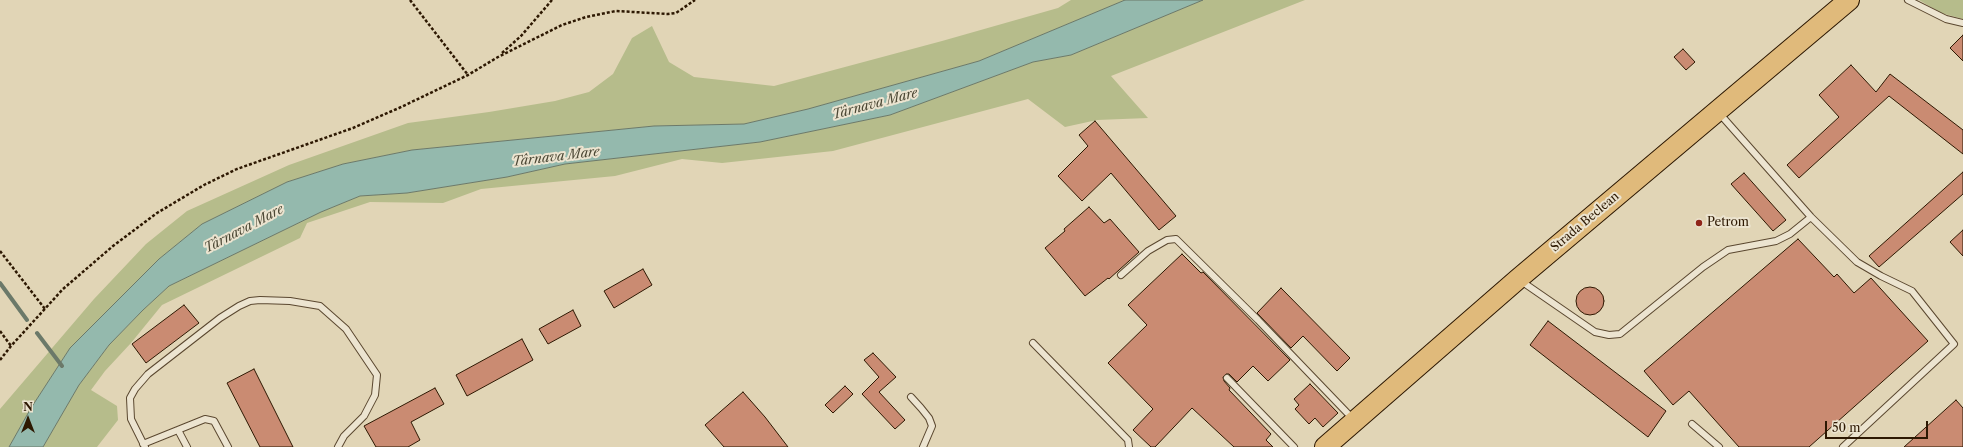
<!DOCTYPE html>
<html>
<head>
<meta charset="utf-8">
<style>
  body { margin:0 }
  #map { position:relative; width:1963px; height:447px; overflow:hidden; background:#e1d5b6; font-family:"Libre Caslon Text",serif }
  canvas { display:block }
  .north { position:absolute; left:8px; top:399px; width:40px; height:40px; -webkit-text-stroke:3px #ece4d0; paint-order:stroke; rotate:0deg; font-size:11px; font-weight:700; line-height:16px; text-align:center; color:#2d1802 }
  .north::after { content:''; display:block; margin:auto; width:14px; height:18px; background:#2d1802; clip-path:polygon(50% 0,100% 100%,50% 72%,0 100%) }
  .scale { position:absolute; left:1825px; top:421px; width:103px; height:18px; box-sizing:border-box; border:2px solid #2d1802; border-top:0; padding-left:5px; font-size:12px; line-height:14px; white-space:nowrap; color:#2d1802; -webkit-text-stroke:3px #ece4d0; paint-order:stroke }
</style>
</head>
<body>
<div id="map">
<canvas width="1963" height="447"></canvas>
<div class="north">N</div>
<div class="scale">50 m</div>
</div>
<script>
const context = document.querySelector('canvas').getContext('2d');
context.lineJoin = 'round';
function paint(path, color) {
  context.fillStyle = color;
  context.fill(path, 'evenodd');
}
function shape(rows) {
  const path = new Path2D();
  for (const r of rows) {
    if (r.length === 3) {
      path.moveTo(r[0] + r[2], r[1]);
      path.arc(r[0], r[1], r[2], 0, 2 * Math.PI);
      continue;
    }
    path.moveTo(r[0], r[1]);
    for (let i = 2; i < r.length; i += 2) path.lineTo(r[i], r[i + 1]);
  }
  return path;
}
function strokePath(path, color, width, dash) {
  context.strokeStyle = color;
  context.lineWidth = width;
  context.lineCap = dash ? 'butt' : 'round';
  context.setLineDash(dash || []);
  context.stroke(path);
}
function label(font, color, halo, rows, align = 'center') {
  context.font = font + ' "Libre Caslon Text",serif';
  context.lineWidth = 4;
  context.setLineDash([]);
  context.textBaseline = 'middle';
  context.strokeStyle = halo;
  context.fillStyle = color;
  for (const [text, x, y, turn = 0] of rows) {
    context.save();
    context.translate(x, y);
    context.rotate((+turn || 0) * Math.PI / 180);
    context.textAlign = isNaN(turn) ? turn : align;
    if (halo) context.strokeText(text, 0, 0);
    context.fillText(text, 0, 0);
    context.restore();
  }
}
paint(shape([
  [1071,0,1125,0,979,61,808,109,744,124,654,126,412,150,343,164,287,182,202,224,159,259,70,348,31,408,9,447,0,447,0,409,94,299,146,244,187,211,289,165,408,123,489,112,555,101,589,92,613,74,632,38,652,26,669,62,694,77,774,86,942,41,1058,8],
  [1203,0,1305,0,1111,76,1148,118,1097,120,1065,127,1028,99,833,151,722,163,682,159,615,176,481,189,443,203,370,202,307,223,300,238,162,305,131,343,105,371,91,390,117,406,118,420,97,447,43,447,79,385,109,345,143,310,169,286,321,212,360,196,407,193,507,177,565,164,760,142,890,115,1033,62,1071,55],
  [1919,0,1963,0,1963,19,1941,13]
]), '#b6bc8b');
const water = shape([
  [1125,0,1203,0,1071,55,1033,62,890,115,760,142,565,164,507,177,407,193,360,196,321,212,169,286,143,310,109,345,79,385,43,447,9,447,31,408,70,348,159,259,202,224,287,182,343,164,412,150,654,126,744,124,808,109,979,61,1125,0]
]);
paint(water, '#94b9ad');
strokePath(water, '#6b7969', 1);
strokePath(shape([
  [0,283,27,320],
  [37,333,62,366]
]), '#6b7969', 4);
const building = shape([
  [1963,35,1963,61,1950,48,1963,35],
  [1683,49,1695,62,1686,70,1674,57,1683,49],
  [1851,65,1876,92,1890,74,1963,130,1963,154,1889,96,1799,178,1787,165,1839,117,1819,95,1851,65],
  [1095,121,1176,216,1159,230,1111,173,1082,201,1058,176,1088,146,1079,135,1095,121],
  [1963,172,1963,194,1879,267,1869,256,1963,172],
  [1744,173,1786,220,1773,231,1731,184,1744,173],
  [1089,207,1104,223,1110,219,1139,252,1109,279,1108,278,1085,296,1045,248,1065,231,1064,229,1089,207],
  [1963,230,1963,256,1950,242,1963,230],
  [1798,239,1834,277,1837,274,1854,293,1871,278,1928,341,1809,447,1739,447,1689,391,1673,405,1644,371,1798,239],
  [1182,254,1201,273,1203,272,1290,360,1268,381,1253,366,1237,382,1229,374,1226,374,1223,377,1224,381,1230,388,1229,390,1271,434,1266,440,1273,447,1234,447,1192,408,1155,447,1151,447,1133,430,1153,409,1108,363,1147,325,1128,305,1182,254],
  [643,269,652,285,614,308,604,291,643,269],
  [1590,301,14],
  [1281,288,1350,358,1337,371,1303,336,1291,348,1257,313,1281,288],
  [184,305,199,323,146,363,132,344,184,305],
  [573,310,581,326,548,344,539,329,573,310],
  [1548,321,1666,411,1648,437,1530,345,1548,321],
  [522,339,533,360,467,396,456,375,522,339],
  [873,353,896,377,879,392,905,420,895,429,862,394,879,377,864,360,873,353],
  [254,369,293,447,260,447,227,383,254,369],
  [1310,384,1338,413,1323,427,1315,418,1309,424,1295,409,1299,405,1294,399,1310,384],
  [845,386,853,394,833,413,825,405,845,386],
  [435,388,444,404,411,422,420,440,408,447,376,447,364,426,435,388],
  [743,392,765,417,788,447,724,447,705,425,743,392],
  [1956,400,1963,408,1963,447,1904,447,1956,400]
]);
paint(building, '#ca8b72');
strokePath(building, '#2d1802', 1);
const lane = shape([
  [1908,0,1946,19,1963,23],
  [1719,113,1811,217,1857,262,1881,276,1912,291,1954,344,1843,447],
  [1121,275,1148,251,1167,240,1176,239,1258,320,1354,420],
  [1521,281,1595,332,1609,335,1620,334,1703,267,1728,250,1776,241,1790,234,1811,217],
  [1033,343,1128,440,1129,447],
  [1227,378,1294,447],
  [911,397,921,408,929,418,932,426,923,447],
  [1692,424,1719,447],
  [178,430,187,447],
  [143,444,205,419,214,421,228,447],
  [145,447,131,419,130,398,135,389,148,374,220,318,239,306,250,301,260,300,290,301,320,306,346,329,377,375,375,395,364,416,344,436,338,447]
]);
const primary = shape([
  [1325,447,1518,279,1849,0]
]);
strokePath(lane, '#5a472f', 8);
strokePath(primary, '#2d1802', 22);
strokePath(shape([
  [410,0,468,75],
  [502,53,521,36,552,0],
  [0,251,45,309],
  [0,331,11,346],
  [0,360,11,346,63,289,113,246,157,213,204,185,237,169,353,128,399,108,468,75,498,57,562,25,586,17,616,11,668,14,676,13,695,0]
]), '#2d1802', 2.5, [3, 2]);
strokePath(lane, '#ece4d0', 6);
strokePath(primary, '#e0ba7b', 20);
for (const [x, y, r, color] of [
  [1699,223,4,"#8f2418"]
]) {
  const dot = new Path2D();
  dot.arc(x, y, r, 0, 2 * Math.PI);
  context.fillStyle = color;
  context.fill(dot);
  strokePath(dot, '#ece4d0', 1.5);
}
label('12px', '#2d1802', '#ece4d0', [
  ["Strada Beclean",1585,222,-40]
]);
label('12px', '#2d1802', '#ece4d0', [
  ["Petrom",1707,223]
], 'left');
label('italic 13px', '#4c4835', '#ece4d0', [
  ["Târnava Mare",875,104,-15],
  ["Târnava Mare",556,157,-7],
  ["Târnava Mare",244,229,-28]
]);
</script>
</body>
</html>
